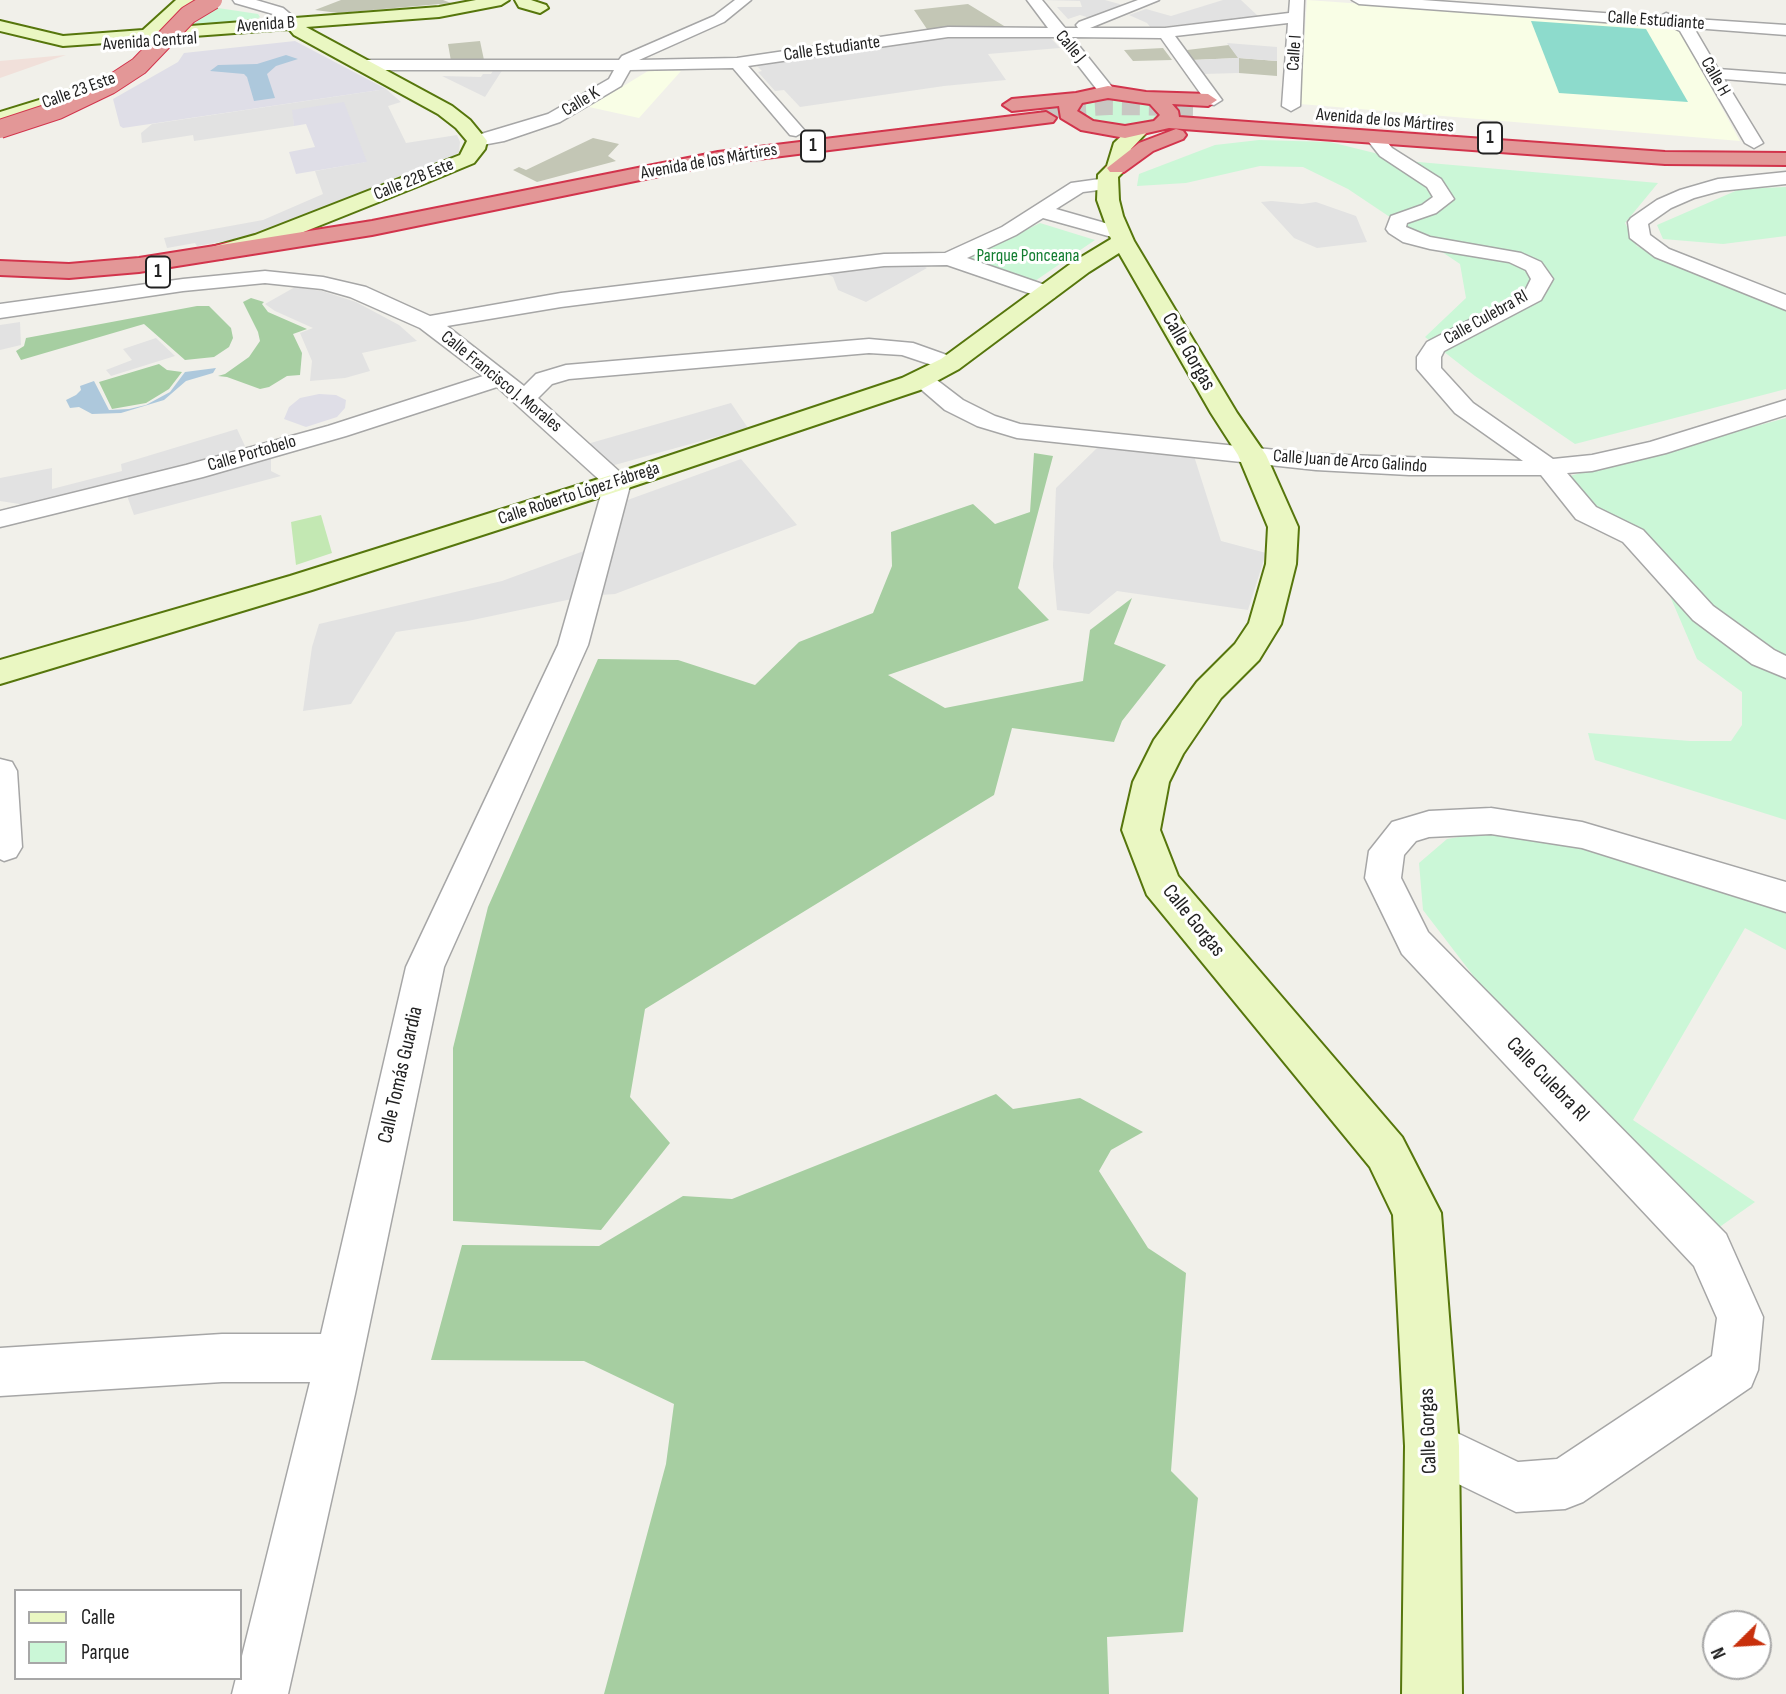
<!DOCTYPE html>
<html>
<head>
<meta charset="utf-8">
<style>
  body { margin:0 }
  #map { position:relative; width:1786px; height:1694px; overflow:hidden; background:#f1f0ea; font-family:"Sofia Sans Condensed",sans-serif }
  canvas { display:block }
  .legend { position:absolute; left:14px; top:1589px; width:228px; height:91px; box-sizing:border-box; background:#fff; border:2px solid #a7a7a7; margin:0; padding:9px 12px; list-style:none; font-size:21px; color:#222 }
  .legend li { display:flex; align-items:center; gap:14px; height:35px }
  .legend b { width:35px; border:2px solid #a7a7a7 }
  .north { position:absolute; left:1702px; top:1610px; width:70px; height:70px; box-sizing:border-box; background:#fff; border:2px solid #a7a7a7; border-radius:50%; rotate:246deg; font-size:19px; font-weight:700; line-height:28px; text-align:center; color:#222 }
  .north::after { content:''; display:block; margin:auto; width:24px; height:32px; background:#c8300c; clip-path:polygon(50% 0,100% 100%,50% 72%,0 100%) }
</style>
</head>
<body>
<div id="map">
<canvas width="1786" height="1694"></canvas>
<ul class="legend">
<li><b style="height:9px;background:#eaf7c2"></b>Calle</li>
<li><b style="height:19px;background:#cbf7d7"></b>Parque</li>
</ul>
<div class="north">N</div>
</div>
<script>
const context = document.querySelector('canvas').getContext('2d');
context.lineJoin = 'round';
function paint(path, color) {
  context.fillStyle = color;
  context.fill(path, 'evenodd');
}
function shape(rows) {
  const path = new Path2D();
  for (const r of rows) {
    path.moveTo(r[0], r[1]);
    for (let i = 2; i < r.length; i += 2) path.lineTo(r[i], r[i + 1]);
  }
  return path;
}
function strokePath(path, color, width, dash) {
  context.strokeStyle = color;
  context.lineWidth = width;
  context.lineCap = dash ? 'butt' : 'round';
  context.setLineDash(dash || []);
  context.stroke(path);
}
function label(font, color, halo, rows, align = 'center') {
  context.font = font + ' "Sofia Sans Condensed",sans-serif';
  context.lineWidth = 6;
  context.setLineDash([]);
  context.textBaseline = 'middle';
  context.strokeStyle = halo;
  context.fillStyle = color;
  for (const [text, x, y, turn = 0] of rows) {
    context.save();
    context.translate(x, y);
    context.rotate((+turn || 0) * Math.PI / 180);
    context.textAlign = isNaN(turn) ? turn : align;
    if (halo) context.strokeText(text, 0, 0);
    context.fillText(text, 0, 0);
    context.restore();
  }
}
paint(shape([
  [66,55,54,59,0,78,0,61]
]), '#f1e0da');
paint(shape([
  [1307,0,1677,26,1740,141,1300,104],
  [648,71,681,71,639,118,589,107]
]), '#f9fee6');
paint(shape([
  [341,0,443,0,451,3,338,13,315,10],
  [968,4,1009,29,929,32,914,10],
  [480,41,484,60,451,61,448,44],
  [1229,45,1239,58,1277,61,1277,76,1239,73,1239,58,1192,60,1187,50],
  [1163,48,1172,60,1133,61,1124,50],
  [593,138,619,144,608,156,616,161,537,182,513,170,519,167,526,170]
]), '#c3c6b5');
paint(shape([
  [321,515,332,553,296,565,291,522]
]), '#c3e8b3');
paint(shape([
  [251,298,264,302,262,304,268,312,307,329,293,334,302,353,300,375,287,376,269,387,260,389,227,377,218,376,225,374,249,357,260,341,258,332,243,302],
  [197,306,209,306,231,328,233,338,229,347,214,357,185,360,144,324,21,360,16,351,24,346,26,338],
  [159,364,167,370,182,372,169,389,146,403,112,409,99,382],
  [1034,453,1053,456,1018,588,1049,620,888,675,945,708,1083,681,1090,630,1132,598,1114,644,1166,665,1122,721,1114,742,1012,728,994,795,645,1009,630,1097,670,1143,601,1230,453,1221,453,1048,488,907,598,659,678,660,755,685,799,642,873,613,892,566,891,532,973,504,995,524,1030,512],
  [996,1094,1013,1109,1080,1098,1143,1132,1111,1150,1099,1171,1148,1248,1186,1273,1171,1471,1198,1498,1183,1632,1107,1637,1109,1694,604,1694,666,1464,674,1404,584,1361,431,1360,462,1245,599,1246,683,1196,732,1199]
]), '#a6cea1');
paint(shape([
  [218,8,258,14,260,17,251,22,198,26,194,24,211,10],
  [1104,97,1149,104,1157,115,1150,122,1125,127,1094,122,1082,115,1079,111,1083,104],
  [1259,140,1330,142,1407,161,1658,183,1625,223,1637,246,1685,269,1786,306,1786,389,1575,444,1475,376,1425,337,1466,298,1460,264,1348,189,1303,167,1260,166,1186,183,1137,186,1139,174,1215,145],
  [1786,187,1786,236,1723,244,1663,239,1657,225,1740,189],
  [1040,223,1095,240,1032,283,963,261],
  [1786,418,1786,820,1595,760,1588,733,1690,741,1731,741,1742,725,1742,692,1697,659,1649,547,1582,504,1566,477],
  [1482,833,1543,835,1786,912,1786,950,1745,928,1633,1120,1755,1202,1711,1233,1501,1012,1423,910,1419,863,1447,839]
]), '#cbf7d7');
paint(shape([
  [1531,21,1646,29,1688,102,1559,93]
]), '#8ddbcc');
paint(shape([
  [1042,0,1105,0,1123,5,1090,18,1080,15,1068,19,1057,7,1082,7,1080,1],
  [1223,0,1241,0,1258,16,1151,28,1147,23,1129,15,1146,9,1171,16],
  [1046,33,1060,48,988,54,1006,80,944,86,800,107,784,90,775,91,758,72,762,71,756,65,952,35],
  [1227,43,1277,47,1277,61,1239,58,1239,73,1203,74,1192,60,1238,58],
  [494,69,503,69,485,97,442,76,481,77,483,74,491,74],
  [386,89,401,102,388,106,406,143,457,135,460,142,459,152,442,165,270,233,197,246,195,243,167,248,164,238,263,220,323,194,315,171,366,162,293,110,294,126,194,141,193,135,142,143,141,133,152,124],
  [1272,201,1302,204,1316,202,1356,216,1367,242,1317,248,1294,238,1261,202],
  [919,264,927,268,866,302,838,290,833,277,827,274,829,269],
  [295,287,322,291,356,302,399,325,417,341,362,353,370,371,345,378,310,381,312,361,300,333,313,328,275,311,265,304],
  [20,322,21,345,0,350,0,325],
  [156,338,175,356,111,376,106,370,132,360,123,349],
  [731,403,748,428,611,466,587,444],
  [237,429,245,446,220,455,127,482,26,505,0,501,0,478,52,468,52,489,122,471,121,464],
  [1097,448,1194,456,1221,541,1266,553,1248,610,1117,591,1089,614,1057,610,1053,566,1056,488],
  [271,453,271,471,281,476,134,515,126,493],
  [741,459,797,525,615,594,586,596,468,621,396,632,351,704,303,711,312,647,319,624,502,581,614,540,622,502]
]), '#e2e2e2');
paint(shape([
  [295,41,386,89,123,128,120,126,113,99,178,62,184,53],
  [344,102,367,162,296,174,289,152,315,147,306,124,294,126,292,110],
  [319,394,336,395,346,400,345,408,337,417,306,427,284,419,289,407,300,398]
]), '#dfdee7');
paint(shape([
  [286,55,298,59,276,66,267,74,275,98,254,101,247,77,244,74,210,71,218,65,257,64],
  [216,368,213,373,186,381,164,400,121,413,92,414,79,407,70,408,66,400,76,395,81,390,80,386,94,381,109,410,129,409,146,405,170,392,185,372]
]), '#adc8dc');
strokePath(shape([
  [1041,110,1109,106,1193,107]
]), '#c8c7c2', 18, [18, 9]);
const street = shape([
  [233,0,256,0,283,8,301,23,293,28,288,26,273,14,235,3,233,0],
  [735,0,751,0,724,22,639,60,737,58,948,27,1048,28,1027,0,1042,0,1065,28,1078,28,1076,25,1079,22,1138,0,1159,0,1090,28,1165,28,1289,13,1290,0,1304,0,1300,106,1291,111,1282,106,1288,23,1175,36,1222,100,1214,105,1208,104,1161,38,1072,37,1116,92,1108,97,1102,96,1056,37,948,37,748,66,805,131,796,136,790,135,733,68,630,70,621,86,560,122,504,141,477,146,468,141,471,137,548,114,609,79,614,70,365,70,357,65,365,60,619,60,622,56,714,16,735,0],
  [1352,0,1422,0,1659,17,1666,13,1679,18,1786,25,1786,35,1694,28,1718,69,1786,74,1786,84,1724,79,1763,143,1754,148,1745,143,1680,31,1672,27,1359,4,1352,0],
  [1374,132,1380,133,1392,148,1441,179,1454,199,1436,213,1407,223,1406,227,1430,237,1521,253,1541,262,1553,279,1541,300,1444,351,1441,357,1441,368,1473,403,1553,459,1592,455,1650,442,1786,400,1786,415,1666,453,1592,471,1567,473,1596,507,1643,530,1713,606,1774,650,1786,656,1786,678,1752,664,1693,620,1623,542,1576,519,1541,475,1409,475,1316,470,1017,438,977,426,945,410,909,379,913,374,921,372,929,374,963,400,995,416,1020,424,1316,454,1523,461,1455,413,1417,369,1417,357,1427,342,1525,291,1531,279,1526,270,1509,262,1430,249,1403,242,1389,233,1386,229,1391,216,1422,205,1433,197,1427,187,1380,156,1365,137,1374,132],
  [1786,172,1786,184,1720,191,1694,198,1671,208,1648,224,1650,235,1669,249,1786,295,1786,310,1655,257,1630,238,1628,222,1631,218,1657,200,1680,190,1718,179,1786,172],
  [1107,178,1117,184,1114,188,1083,192,1056,209,1126,229,1129,233,1126,237,1119,239,1043,218,1016,235,967,258,1054,288,1057,293,1054,298,1046,299,947,265,884,266,561,307,447,326,524,386,536,374,566,365,869,339,913,343,958,359,962,364,958,369,950,371,902,355,869,353,569,379,552,384,538,398,631,482,588,645,444,967,355,1394,288,1694,232,1694,236,1678,240,1678,240,1664,310,1382,222,1382,0,1396,0,1348,222,1334,321,1334,406,967,558,645,604,484,497,387,346,436,203,477,0,527,0,511,186,465,328,426,483,376,420,328,350,297,322,289,265,283,183,291,0,318,0,304,183,279,265,271,323,277,366,287,430,316,561,293,884,254,945,253,1002,227,1071,183,1107,178],
  [0,759,12,762,17,771,22,847,16,857,4,861,0,859,0,759],
  [1491,808,1582,822,1786,882,1786,912,1582,848,1491,834,1429,837,1416,841,1404,855,1401,878,1428,932,1726,1234,1763,1317,1758,1370,1751,1387,1583,1502,1565,1509,1516,1512,1415,1463,1407,1446,1415,1429,1432,1421,1518,1462,1557,1459,1712,1356,1717,1318,1694,1266,1402,954,1365,878,1369,851,1392,822,1429,811,1491,808]
]);
const secondary = shape([
  [176,0,195,0,164,28,439,7,476,0,509,0,501,5,439,17,306,27,452,106,470,120,484,137,487,141,485,149,474,163,421,185,271,245,220,259,212,257,209,252,212,247,255,235,460,155,467,141,456,128,438,114,294,35,289,29,153,39,142,45,134,41,63,46,0,31,0,21,63,36,143,30,176,0],
  [515,0,531,0,546,5,548,8,540,13,519,7,515,0],
  [101,81,107,82,110,86,107,90,0,124,0,112,101,81],
  [1138,125,1148,131,1131,149,1127,168,1118,177,1119,200,1123,216,1134,241,1237,413,1266,455,1298,527,1296,564,1281,624,1259,660,1221,698,1183,754,1169,782,1160,830,1178,876,1402,1137,1441,1213,1459,1446,1462,1694,1402,1694,1405,1446,1393,1215,1370,1167,1147,895,1122,830,1133,782,1154,740,1197,682,1235,644,1249,623,1266,564,1268,527,1238,455,1211,413,1119,253,1089,272,959,369,920,390,628,488,312,590,0,684,0,660,290,576,608,476,902,378,941,359,1073,262,1111,239,1097,200,1098,175,1107,166,1114,143,1131,127,1138,125]
]);
const highway = shape([
  [1108,86,1146,92,1208,94,1217,100,1208,106,1172,104,1178,111,1179,117,1665,152,1786,153,1786,165,1665,164,1169,128,1125,138,1081,130,1061,118,1059,106,1012,111,1003,105,1012,99,1076,93,1108,86],
  [1108,98,1150,104,1160,115,1154,121,1125,126,1093,121,1077,111,1082,103,1108,98],
  [1046,112,1056,118,1053,122,718,164,372,235,139,272,69,278,0,275,0,261,69,264,139,258,372,221,718,152,1046,112],
  [1176,129,1183,131,1186,135,1183,139,1153,151,1124,172,1110,172,1107,168,1139,143,1176,129]
]);
strokePath(street, '#a6a6a6', 3);
strokePath(secondary, '#56760c', 4);
strokePath(highway, '#d2344c', 4);
paint(street, '#fff');
paint(secondary, '#eaf7c2');
paint(highway, '#e39797');
const highwayBridge = shape([
  [0,129,58,110,110,85,139,66,188,15,213,0]
]);
strokePath(highwayBridge, '#d2344c', 20, []);
strokePath(highwayBridge, '#e39797', 18);
label('18px', '#222', '#fff', [
  ["Calle Estudiante",1656,21,4],
  ["Avenida B",266,25,-4],
  ["Avenida Central",150,42,-4],
  ["Calle J",1070,47,50],
  ["Calle Estudiante",832,49,-8],
  ["Calle I",1295,53,-86],
  ["Calle H",1715,77,60],
  ["Calle 23 Este",79,91,-20],
  ["Calle K",581,102,-31],
  ["Avenida de los Mártires",1385,121,5],
  ["Avenida de los Mártires",709,162,-10],
  ["Calle 22B Este",414,180,-22],
  ["Calle Culebra Rl",1486,318,-29],
  ["Calle Francisco J. Morales",501,382,39],
  ["Calle Portobelo",252,454,-16],
  ["Calle Juan de Arco Galindo",1350,462,4],
  ["Calle Roberto López Fábrega",579,494,-18]
]);
label('18px', '#137d30', '#fff', [
  ["Parque Ponceana",1028,256]
]);
for (const [x, y, w] of [
  [1490,138,24],
  [813,146,24],
  [158,272,24]
]) {
  const box = new Path2D();
  box.roundRect(x - w / 2, y - 15.5, w, 31, 5);
  context.fillStyle = '#fff';
  context.fill(box);
  strokePath(box, '#222', 2);
}
label('bold 19px', '#222', null, [
  ["1",1490,138],
  ["1",813,146],
  ["1",158,272]
]);
label('21px', '#222', '#fff', [
  ["Calle Gorgas",1188,352,60],
  ["Calle Gorgas",1193,921,51],
  ["Calle Tomás Guardia",401,1075,-77],
  ["Calle Culebra Rl",1547,1080,46],
  ["Calle Gorgas",1429,1431,-92]
]);
</script>
</body>
</html>
